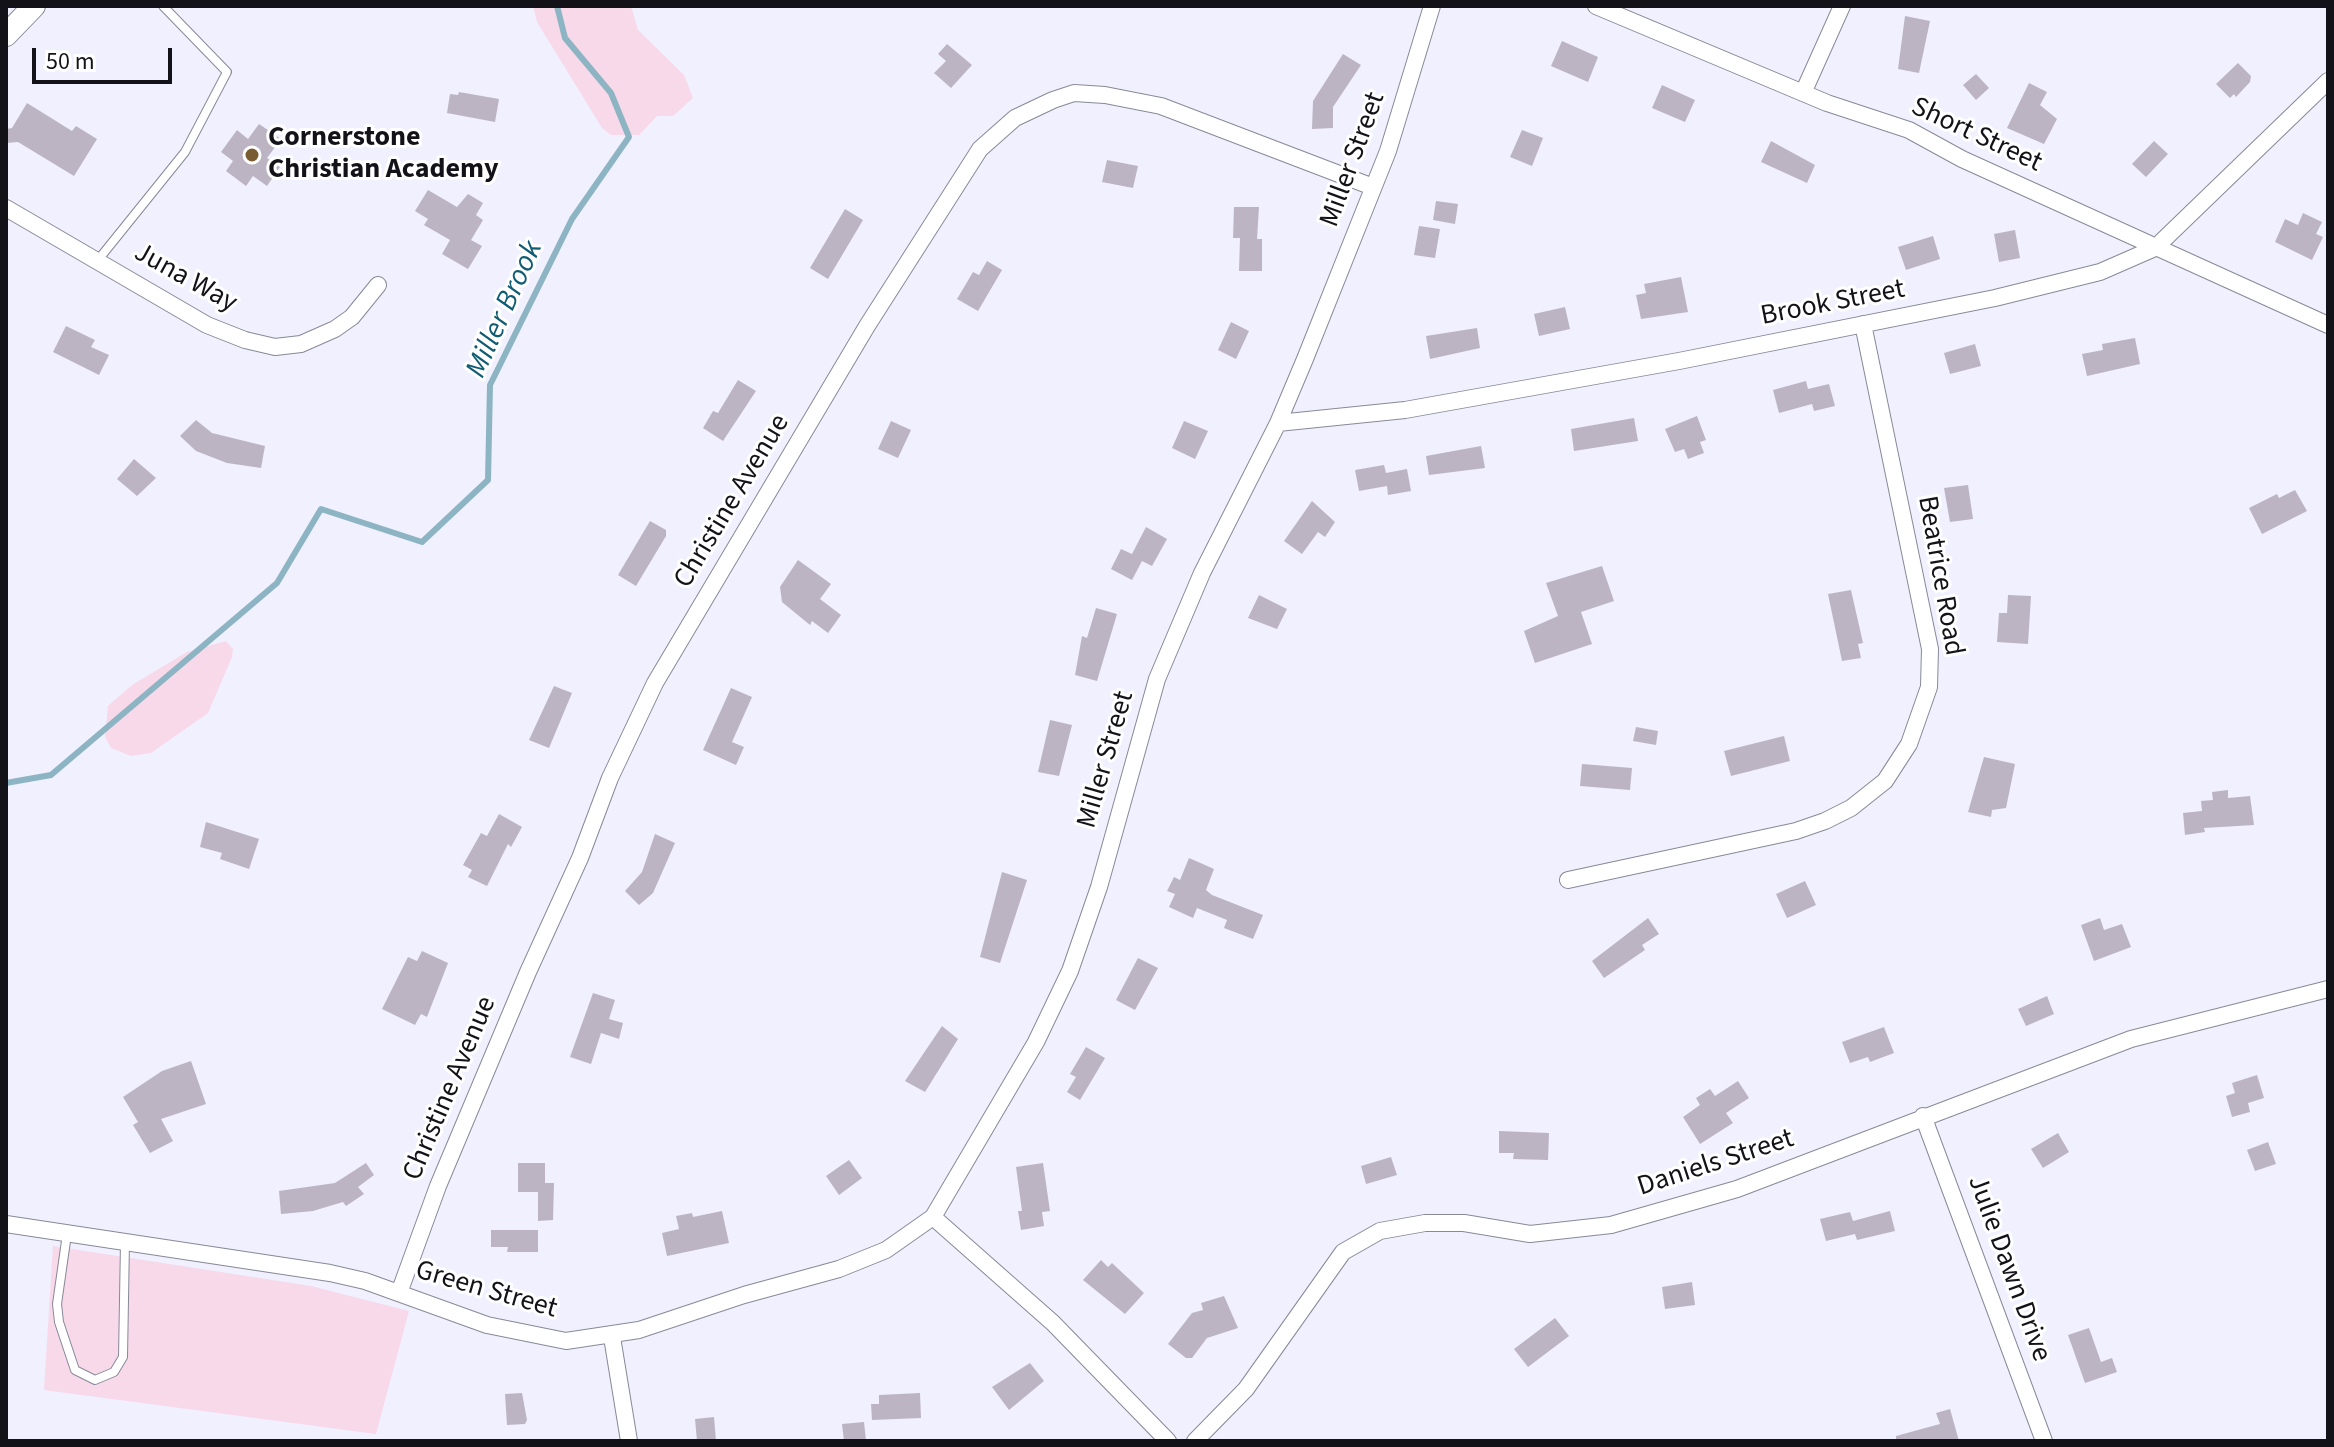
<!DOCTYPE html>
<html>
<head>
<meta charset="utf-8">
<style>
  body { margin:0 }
  #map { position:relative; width:2334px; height:1447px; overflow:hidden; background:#f0f0fe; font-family:"Source Sans 3",sans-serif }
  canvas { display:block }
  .frame { position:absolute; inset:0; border:8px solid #121218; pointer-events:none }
  .scale { position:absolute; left:32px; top:48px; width:140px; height:36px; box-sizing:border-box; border:4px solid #121218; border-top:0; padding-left:10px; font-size:24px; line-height:28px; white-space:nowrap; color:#121218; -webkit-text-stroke:6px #fff; paint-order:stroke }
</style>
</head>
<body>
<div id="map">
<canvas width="2334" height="1447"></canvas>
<div class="frame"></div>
<div class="scale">50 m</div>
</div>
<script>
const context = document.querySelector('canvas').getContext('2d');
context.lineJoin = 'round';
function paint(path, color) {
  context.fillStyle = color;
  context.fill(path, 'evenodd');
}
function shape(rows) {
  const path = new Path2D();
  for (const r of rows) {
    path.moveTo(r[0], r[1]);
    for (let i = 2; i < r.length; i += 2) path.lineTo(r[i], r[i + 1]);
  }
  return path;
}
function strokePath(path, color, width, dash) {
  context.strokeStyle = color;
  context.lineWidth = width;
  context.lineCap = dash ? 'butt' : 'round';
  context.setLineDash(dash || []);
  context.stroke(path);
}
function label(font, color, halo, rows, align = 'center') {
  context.font = font + ' "Source Sans 3",sans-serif';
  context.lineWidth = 6;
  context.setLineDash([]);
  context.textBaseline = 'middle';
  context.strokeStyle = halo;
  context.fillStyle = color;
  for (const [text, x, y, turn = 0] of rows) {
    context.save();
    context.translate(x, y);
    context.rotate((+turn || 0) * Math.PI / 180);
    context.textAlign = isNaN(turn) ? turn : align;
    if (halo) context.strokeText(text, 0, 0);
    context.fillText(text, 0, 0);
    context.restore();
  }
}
paint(shape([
  [533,6,631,6,638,30,684,75,693,98,673,116,657,116,639,135,611,135,602,128,537,22],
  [226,641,233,649,232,657,208,713,151,753,131,756,111,748,105,737,108,706,132,685,187,652],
  [53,1246,311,1286,409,1311,376,1434,44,1390]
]), '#f7d9e9');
strokePath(shape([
  [6,783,51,775,277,583,321,509,422,542,488,480,490,385,572,219,629,137,611,93,565,38,557,6]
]), '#8db4c3', 6);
paint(shape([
  [1905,16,1930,21,1919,73,1898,69],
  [1562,41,1598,57,1588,82,1551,66],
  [947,44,972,65,951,88,934,73,946,61,938,54],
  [1343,54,1361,65,1333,107,1333,128,1312,129,1313,101],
  [2238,63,2251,76,2250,82,2236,97,2234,94,2230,98,2216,84],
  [1976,74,1989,88,1976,100,1963,85],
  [2029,83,2047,92,2040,105,2057,119,2044,144,2007,128],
  [1662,85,1695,100,1685,122,1652,108],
  [459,92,499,99,495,122,447,113,450,94,458,95],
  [27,103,72,131,76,126,97,139,74,176,18,142,6,143,6,129,12,128],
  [259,124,281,139,267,158,280,167,267,186,253,176,246,186,226,171,233,161,221,152,237,130,248,139],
  [1522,130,1543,138,1532,166,1510,157],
  [1771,141,1815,165,1807,183,1761,162],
  [2154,141,2168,154,2146,177,2132,164],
  [1107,160,1138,166,1133,188,1102,182],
  [428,190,457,207,468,194,483,203,476,215,483,220,471,240,482,246,468,269,442,254,450,240,424,225,428,219,415,211],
  [1436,201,1458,204,1455,224,1433,220],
  [1234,207,1259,207,1257,239,1262,239,1262,271,1239,271,1240,238,1233,238],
  [845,209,863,220,828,279,810,268],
  [2303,213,2322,222,2316,234,2323,237,2312,260,2275,242,2285,219,2298,225],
  [1419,226,1440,229,1435,258,1414,255],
  [2015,230,2020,258,1999,262,1994,234],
  [1933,236,1940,259,1906,270,1898,247],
  [987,261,1002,270,978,311,957,299,973,272,979,275],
  [1681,277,1688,312,1641,319,1636,295,1646,293,1644,284],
  [1565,307,1570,329,1539,336,1534,314],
  [1231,322,1249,331,1236,359,1218,350],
  [66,326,95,340,91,347,109,355,99,375,53,352],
  [1477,328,1480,348,1430,359,1426,336],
  [2135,338,2140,364,2087,376,2082,354,2103,350,2102,344],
  [1975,344,1981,366,1950,374,1944,353],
  [738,380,756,391,723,441,703,428,713,411,718,413],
  [1806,381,1808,389,1829,384,1835,406,1814,411,1812,404,1779,413,1773,390],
  [1697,416,1706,440,1700,442,1704,453,1688,459,1684,449,1675,452,1665,429],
  [1634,418,1638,441,1574,451,1571,429],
  [196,420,212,433,265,446,261,468,227,463,196,451,180,436],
  [891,421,911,430,898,458,878,449],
  [1184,421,1208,431,1195,459,1172,448],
  [1481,446,1485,468,1429,475,1426,456],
  [134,459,156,478,137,496,117,479],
  [1384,465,1386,473,1407,469,1411,491,1388,495,1387,486,1359,491,1355,470],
  [1968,485,1973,519,1950,522,1944,488],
  [2295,490,2307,511,2262,534,2249,508,2277,494,2279,498],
  [1312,501,1335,522,1325,537,1318,532,1302,554,1284,541],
  [650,521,666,530,666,536,636,586,618,575],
  [1146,527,1167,539,1152,566,1142,561,1132,580,1111,569,1121,549,1132,554],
  [798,560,831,584,820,599,841,615,828,633,812,621,810,625,782,602,780,587],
  [1602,566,1614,601,1581,612,1592,644,1535,663,1524,631,1558,616,1546,583],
  [1851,590,1863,643,1858,644,1861,658,1842,661,1828,594],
  [1259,595,1287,609,1277,629,1248,618],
  [2008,595,2031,596,2028,644,1997,642,1999,613,2007,613],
  [1096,608,1117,614,1097,681,1075,675,1082,636,1087,638],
  [554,686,572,693,549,748,529,740],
  [731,688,752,697,732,742,744,747,736,765,703,750],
  [1050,720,1072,725,1059,776,1038,772],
  [1636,727,1658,731,1656,745,1633,741],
  [1784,736,1790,761,1731,776,1724,751],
  [1984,757,2015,764,2006,808,1992,810,1991,817,1968,812],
  [1582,764,1632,768,1630,790,1580,786],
  [2228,790,2228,798,2250,796,2254,825,2204,828,2205,832,2185,835,2183,813,2202,811,2201,801,2213,800,2212,792],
  [499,814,522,827,511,847,508,844,487,886,468,877,472,870,463,865,481,833,487,836],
  [206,822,259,839,249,869,220,859,222,853,200,847],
  [655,834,675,843,653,893,639,905,625,891,642,872],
  [1189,858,1214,869,1206,890,1212,895,1263,915,1253,939,1224,928,1227,920,1197,908,1193,918,1169,907,1175,894,1167,891,1174,877,1180,880],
  [1002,872,1027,880,1000,963,980,957],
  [1805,881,1816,905,1787,918,1776,894],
  [1648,918,1659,934,1642,945,1645,950,1604,978,1592,961],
  [2100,918,2104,930,2122,924,2131,947,2094,961,2081,925],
  [422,951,448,963,427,1017,421,1014,415,1025,382,1009,408,957,417,961],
  [1138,958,1158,968,1135,1010,1116,1000],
  [593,993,615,1000,609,1019,623,1023,619,1039,601,1033,591,1064,570,1057],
  [2047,996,2054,1014,2026,1026,2018,1009],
  [942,1026,958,1039,925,1092,905,1081],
  [1884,1027,1894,1053,1870,1062,1868,1057,1850,1063,1842,1042],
  [1086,1047,1105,1058,1080,1100,1067,1092,1076,1077,1070,1074],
  [191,1061,206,1104,161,1119,173,1141,150,1153,133,1125,138,1122,123,1097,162,1071],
  [2257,1075,2264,1098,2248,1103,2250,1112,2232,1117,2226,1096,2235,1093,2232,1083],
  [1738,1081,1749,1098,1726,1113,1733,1123,1700,1144,1683,1117,1700,1105,1696,1098,1710,1089,1715,1096],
  [1499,1131,1549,1133,1548,1160,1513,1159,1514,1153,1499,1153],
  [2058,1133,2069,1152,2043,1168,2031,1149],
  [2268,1142,2276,1164,2255,1171,2247,1150],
  [1391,1157,1397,1175,1366,1184,1361,1166],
  [849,1160,862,1178,839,1195,826,1176],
  [366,1163,374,1175,358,1187,364,1194,346,1206,343,1202,313,1211,281,1214,279,1191,335,1183],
  [518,1163,545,1163,545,1183,554,1183,553,1220,538,1221,538,1192,518,1192],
  [1043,1163,1050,1211,1042,1212,1044,1226,1021,1230,1018,1211,1022,1211,1016,1167],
  [722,1211,729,1243,667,1256,662,1233,679,1229,676,1216,692,1213,693,1217],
  [1890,1211,1895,1231,1857,1240,1855,1234,1826,1241,1820,1219,1850,1212,1853,1221],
  [491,1230,538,1230,538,1252,507,1252,508,1247,491,1247],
  [1101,1260,1108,1267,1112,1263,1144,1293,1125,1314,1083,1280],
  [1692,1282,1695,1305,1665,1309,1662,1287],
  [1224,1296,1238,1328,1207,1338,1192,1358,1186,1358,1168,1344,1192,1313,1203,1310,1201,1303],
  [1555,1318,1569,1336,1528,1367,1514,1349],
  [2089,1328,2101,1362,2112,1358,2117,1372,2085,1383,2068,1335],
  [1030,1363,1044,1381,1009,1410,992,1387],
  [522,1393,527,1420,525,1424,507,1425,505,1394],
  [920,1393,921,1418,872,1420,871,1404,879,1404,879,1395],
  [1950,1409,1959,1441,1896,1441,1896,1436,1940,1424,1936,1413],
  [714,1417,716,1441,697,1441,695,1419],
  [864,1422,866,1441,844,1441,842,1424]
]), '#bdb4c3');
const service = shape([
  [98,260,185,152,227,72,163,6],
  [67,1234,57,1304,59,1322,75,1370,95,1380,114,1372,123,1357,125,1242]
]);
const minor = shape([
  [1596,6,1827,103,1909,130,1962,159,2328,325],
  [1803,93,1842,6],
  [6,208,207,325,245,340,275,347,301,344,335,329,352,317,378,285],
  [1278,423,1405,410,1679,361,1995,298,2100,272,2155,248,2328,81],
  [1568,880,1796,831,1825,821,1851,808,1885,781,1909,744,1929,687,1930,649,1863,324],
  [1923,1116,2044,1441],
  [933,1217,1053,1323,1168,1441],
  [6,1224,330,1273,365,1281,487,1325,566,1341,639,1330,744,1295,839,1269,886,1250,933,1217,1036,1042,1070,971,1099,887,1157,679,1202,573,1278,423,1305,359,1388,151,1432,6],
  [399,1293,438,1186,528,972,580,858,610,778,655,683,867,326,980,149,1015,118,1053,100,1074,93,1105,95,1161,106,1373,187],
  [612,1337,629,1441],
  [1195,1441,1246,1389,1343,1252,1380,1231,1425,1223,1464,1223,1530,1234,1611,1225,1737,1189,2131,1039,2328,989]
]);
const tertiary = shape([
  [6,35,34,6]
]);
strokePath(service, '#888998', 10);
strokePath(minor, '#888998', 18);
strokePath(tertiary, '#888998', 24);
strokePath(service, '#fff', 8);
strokePath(minor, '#fff', 16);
strokePath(tertiary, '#fff', 22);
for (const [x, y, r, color] of [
  [252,155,8,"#795c2f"]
]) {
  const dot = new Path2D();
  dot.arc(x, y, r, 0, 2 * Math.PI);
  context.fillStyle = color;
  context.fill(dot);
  strokePath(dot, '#fff', 3);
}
label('28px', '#121218', '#fff', [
  ["Short Street",1976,136,25],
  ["Miller Street",1354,160,-70],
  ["Juna Way",185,279,29],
  ["Brook Street",1833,304,-11],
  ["Christine Avenue",733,502,-59],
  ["Beatrice Road",1939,576,80],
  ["Miller Street",1107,760,-74],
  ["Christine Avenue",451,1089,-67],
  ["Daniels Street",1716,1164,-18],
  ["Julie Dawn Drive",2008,1269,70],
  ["Green Street",486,1291,16]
]);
label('bold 28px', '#121218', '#fff', [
  ["Cornerstone",268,139],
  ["Christian Academy",268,171]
], 'left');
label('italic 30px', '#105c72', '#fff', [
  ["Miller Brook",506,310,-66]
]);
</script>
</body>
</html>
